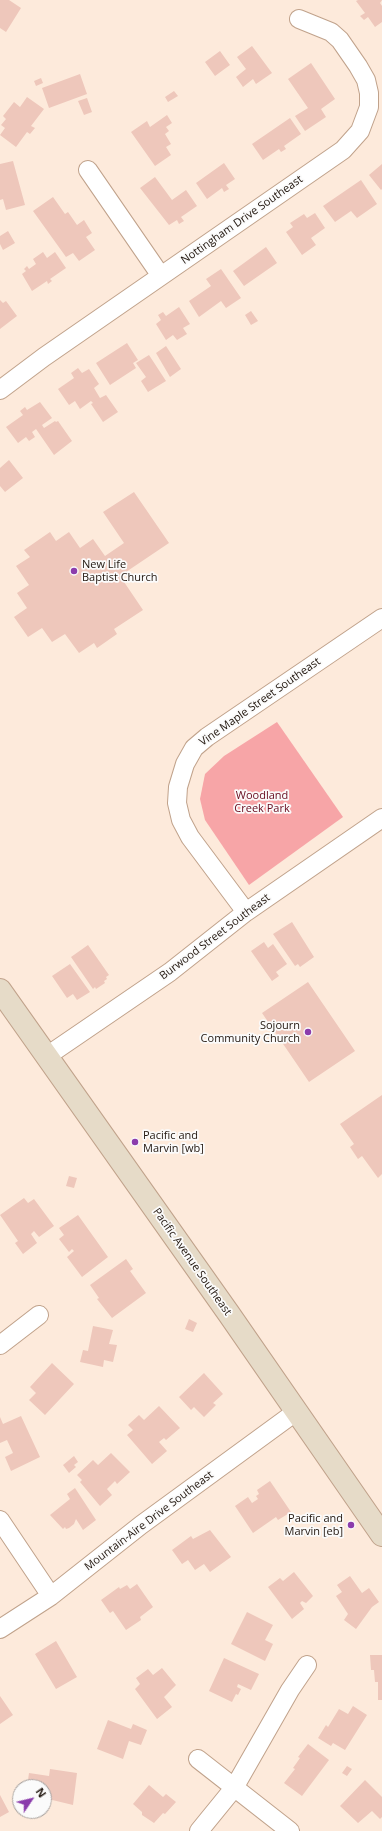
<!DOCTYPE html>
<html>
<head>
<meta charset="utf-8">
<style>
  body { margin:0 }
  #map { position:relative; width:382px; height:1831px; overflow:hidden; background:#fdeadb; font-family:"Open Sans",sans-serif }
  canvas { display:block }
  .north { position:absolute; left:12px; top:1779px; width:40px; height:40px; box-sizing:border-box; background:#fbfbfb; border:1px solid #a49f9c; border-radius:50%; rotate:55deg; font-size:11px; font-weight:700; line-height:16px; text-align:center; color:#21160e }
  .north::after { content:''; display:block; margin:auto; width:14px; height:18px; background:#8b3cac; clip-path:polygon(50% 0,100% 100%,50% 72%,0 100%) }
</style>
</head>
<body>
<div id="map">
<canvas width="382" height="1831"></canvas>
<div class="north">N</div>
</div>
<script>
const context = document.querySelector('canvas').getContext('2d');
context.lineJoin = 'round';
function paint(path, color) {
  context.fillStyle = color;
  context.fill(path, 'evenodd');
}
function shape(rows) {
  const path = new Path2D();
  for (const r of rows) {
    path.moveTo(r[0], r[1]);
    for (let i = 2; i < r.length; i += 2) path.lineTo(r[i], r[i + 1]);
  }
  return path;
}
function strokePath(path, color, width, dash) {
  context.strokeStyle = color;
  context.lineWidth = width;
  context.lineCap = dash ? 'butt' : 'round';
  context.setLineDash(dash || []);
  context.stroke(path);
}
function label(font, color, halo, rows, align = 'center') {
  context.font = font + ' "Open Sans",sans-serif';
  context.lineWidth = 3.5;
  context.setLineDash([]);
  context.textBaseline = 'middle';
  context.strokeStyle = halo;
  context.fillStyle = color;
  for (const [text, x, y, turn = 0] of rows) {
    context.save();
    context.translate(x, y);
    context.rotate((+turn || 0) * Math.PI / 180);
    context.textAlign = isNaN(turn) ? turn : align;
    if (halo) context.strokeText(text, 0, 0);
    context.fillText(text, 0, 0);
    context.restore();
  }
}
paint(shape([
  [277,722,343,817,249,885,205,820,200,799,205,774,224,756]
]), '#f7a5a7');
paint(shape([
  [0,0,9,0,21,8,6,32,0,28],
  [358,0,382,0,380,3,382,6,382,22,375,27,368,17,364,20,360,16,365,13,356,1],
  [252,46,272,73,256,84,253,79,243,87,236,77,246,69,237,57],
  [220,51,230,65,215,76,205,62],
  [311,63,335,99,321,109,326,117,305,131,295,116,308,108,288,79],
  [80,74,87,94,49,108,42,88],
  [41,78,43,83,36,86,34,81],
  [174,91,178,96,168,102,165,97],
  [27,97,44,109,31,126,35,128,30,134,27,132,16,147,0,135,5,128,1,125,6,119,3,116,14,102,20,107],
  [87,98,92,112,84,115,78,101],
  [167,115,172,123,166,127,169,131,165,134,171,144,166,147,171,155,155,166,131,132,147,121,150,127],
  [290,118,301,134,284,146,286,149,281,152,279,149,263,160,252,144],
  [13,161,25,205,6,210,3,199,0,200,0,164],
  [224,163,235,179,226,185,229,189,224,192,222,188,207,199,196,183],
  [382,164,382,189,381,190,369,175],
  [155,177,172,200,186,190,197,206,181,217,184,221,179,224,177,220,169,225,140,188],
  [361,180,377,204,357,218,351,211,335,222,323,206],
  [53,197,65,214,68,212,77,225,84,220,92,233,86,237,95,250,79,261,73,253,66,257,33,211],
  [315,213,325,228,311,238,316,245,302,255,286,232,293,227,290,223,304,214,307,218],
  [8,231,15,243,3,250,0,244,0,236],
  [266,247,277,263,244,286,233,271],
  [43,252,47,258,55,252,66,268,50,279,52,281,48,284,47,281,32,291,22,274,26,271,24,269,27,266,29,269,36,264,33,259],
  [221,269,241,298,226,308,221,301,199,317,189,301,211,286,206,279],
  [0,300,3,303,6,301,17,316,0,329],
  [179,307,190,324,183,328,187,334,177,340,173,335,166,340,156,324,161,320,158,315,163,312,166,316],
  [251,311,258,321,251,325,245,315],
  [127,343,138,360,133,363,136,368,110,385,96,363],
  [166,346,181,369,170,377,156,353],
  [149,355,166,381,148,392,141,381,146,377,136,363],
  [78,368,82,373,89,369,99,384,94,388,100,398,106,395,118,412,103,422,91,404,93,403,91,401,80,409,75,401,69,405,58,389,74,378,71,373],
  [40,402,52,418,42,425,44,428,55,421,56,422,58,421,72,441,54,455,36,429,32,432,35,437,29,441,26,437,18,443,6,427,23,415,20,411,25,407,27,410],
  [9,460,23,478,5,492,0,486,0,468],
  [134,492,169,543,120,576,143,610,114,629,117,634,97,648,94,643,79,653,65,634,52,642,42,628,28,637,14,617,27,608,17,593,29,585,16,566,30,557,24,550,50,532,56,541,69,532,80,548,93,539,105,556,124,543,103,512],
  [292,922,314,957,300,967,298,964,295,966,273,934],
  [264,942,268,948,273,944,287,964,276,972,279,976,272,981,251,951],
  [88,945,109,975,106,977,107,979,104,981,105,983,96,989,95,987,93,989,71,957],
  [70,964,90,992,77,1000,73,994,67,998,52,976],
  [308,982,355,1051,309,1082,262,1013],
  [382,1095,382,1174,378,1178,362,1156,358,1159,350,1147,354,1144,340,1124],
  [69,1176,77,1178,74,1188,66,1186],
  [24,1198,28,1203,34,1199,54,1226,39,1237,34,1231,31,1234,37,1243,23,1254,15,1243,18,1241,0,1215],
  [78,1215,108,1257,82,1277,67,1257,74,1251,72,1249,69,1252,59,1239,64,1235,59,1228],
  [126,1259,133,1269,130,1271,146,1293,112,1318,97,1299,99,1298,90,1285],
  [189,1319,197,1323,193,1332,185,1329],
  [93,1326,113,1330,109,1344,117,1345,113,1362,104,1360,103,1367,80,1362,83,1350,88,1351],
  [52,1363,74,1384,45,1415,29,1400,36,1393,30,1387],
  [204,1373,223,1394,213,1403,216,1405,204,1417,194,1407,191,1410,179,1397],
  [159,1406,180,1428,166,1440,164,1438,159,1442,167,1451,152,1464,127,1435,133,1430,128,1425,139,1415,144,1420],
  [21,1416,40,1457,11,1471,5,1457,13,1453,7,1440,0,1443,0,1417,3,1424],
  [111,1453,130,1472,117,1484,115,1481,107,1489,112,1495,100,1506,80,1482,82,1480,77,1475,93,1460,98,1465],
  [74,1456,78,1462,74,1465,76,1467,69,1473,63,1465],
  [270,1481,291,1512,278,1520,276,1517,253,1533,235,1506,248,1497,252,1503,258,1499,256,1496,259,1494,257,1490],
  [75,1488,96,1520,83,1530,76,1519,74,1524,69,1528,66,1529,65,1527,63,1529,50,1515,70,1499,67,1494],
  [210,1530,231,1557,210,1572,204,1564,195,1570,188,1560,182,1564,172,1550,191,1536,193,1539],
  [294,1572,313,1596,306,1603,302,1601,300,1603,304,1609,292,1619,268,1587,280,1578,283,1581],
  [350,1576,362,1593,369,1588,379,1602,372,1607,356,1629,344,1620,348,1614,336,1596,342,1592,337,1585],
  [137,1584,153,1607,140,1617,141,1620,126,1630,113,1611,110,1613,101,1600,119,1587,120,1589,127,1585,130,1589],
  [247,1612,273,1625,265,1640,273,1644,265,1661,231,1644],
  [56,1641,77,1677,56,1689,35,1654],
  [370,1655,382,1655,382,1700,378,1700,378,1682,375,1682,374,1670,371,1670],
  [224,1658,259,1674,251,1690,238,1684,237,1687,241,1689,238,1695,236,1694,232,1702,209,1691],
  [162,1668,176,1685,164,1697,172,1707,157,1719,135,1689,140,1684,136,1678,148,1669,153,1675],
  [0,1696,13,1715,0,1724],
  [353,1706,367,1715,345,1750,333,1743,331,1746,318,1738,326,1725,328,1727,339,1709,348,1714],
  [108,1720,131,1729,133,1724,147,1730,141,1745,129,1741,123,1759,97,1749],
  [308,1744,329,1760,302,1796,284,1783,295,1769,293,1768,300,1758,298,1757],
  [347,1766,352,1769,347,1776,342,1773],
  [50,1769,77,1773,73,1805,44,1798,44,1787,27,1787,29,1773,49,1776],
  [365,1780,382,1797,382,1817,380,1819,372,1811,358,1823,340,1806],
  [149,1785,163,1797,166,1794,176,1802,165,1814,163,1813,154,1823,142,1815,142,1812,133,1804],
  [0,1795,9,1812,0,1817]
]), '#eec7bb');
const minor = shape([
  [88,170,161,276],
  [0,390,44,357,343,150,360,131,369,107,369,93,366,80,358,66,340,40,331,32,299,19],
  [246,912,190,837,181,820,177,803,178,787,185,764,194,748,207,737,382,618],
  [47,1056,170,972,246,912,382,818],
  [0,1345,39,1315],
  [0,1520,51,1596],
  [0,1629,51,1596,141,1525,297,1411],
  [198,1759,290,1831],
  [199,1831,234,1788,290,1690,307,1665]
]);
const secondary = shape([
  [0,990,229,1314,382,1535]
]);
strokePath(minor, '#c0a28b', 20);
strokePath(secondary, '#c0a28b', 24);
strokePath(minor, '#fff', 18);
strokePath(secondary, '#e6dbc8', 22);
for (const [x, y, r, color] of [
  [74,571,4,"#8b3cac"],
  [308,1032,4,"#8b3cac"],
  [135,1142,4,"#8b3cac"],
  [351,1525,4,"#8b3cac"]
]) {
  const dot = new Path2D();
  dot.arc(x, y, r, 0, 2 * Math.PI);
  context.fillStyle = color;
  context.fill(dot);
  strokePath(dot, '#fbfbfb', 1.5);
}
label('11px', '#21160e', '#fbfbfb', [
  ["Nottingham Drive Southeast",242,220,-35],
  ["Vine Maple Street Southeast",260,702,-35],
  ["Burwood Street Southeast",215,937,-37],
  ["Pacific Avenue Southeast",192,1262,55],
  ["Mountain-Aire Drive Southeast",149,1521,-37]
]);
label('11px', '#21160e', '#fbfbfb', [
  ["New Life",82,565],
  ["Baptist Church",82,578],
  ["Sojourn",300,1026,"right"],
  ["Community Church",300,1039,"right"],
  ["Pacific and",143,1136],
  ["Marvin [wb]",143,1149],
  ["Pacific and",343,1519,"right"],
  ["Marvin [eb]",343,1532,"right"]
], 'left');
label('11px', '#670a1e', '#fbfbfb', [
  ["Woodland",262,796],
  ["Creek Park",262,809]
]);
</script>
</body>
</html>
